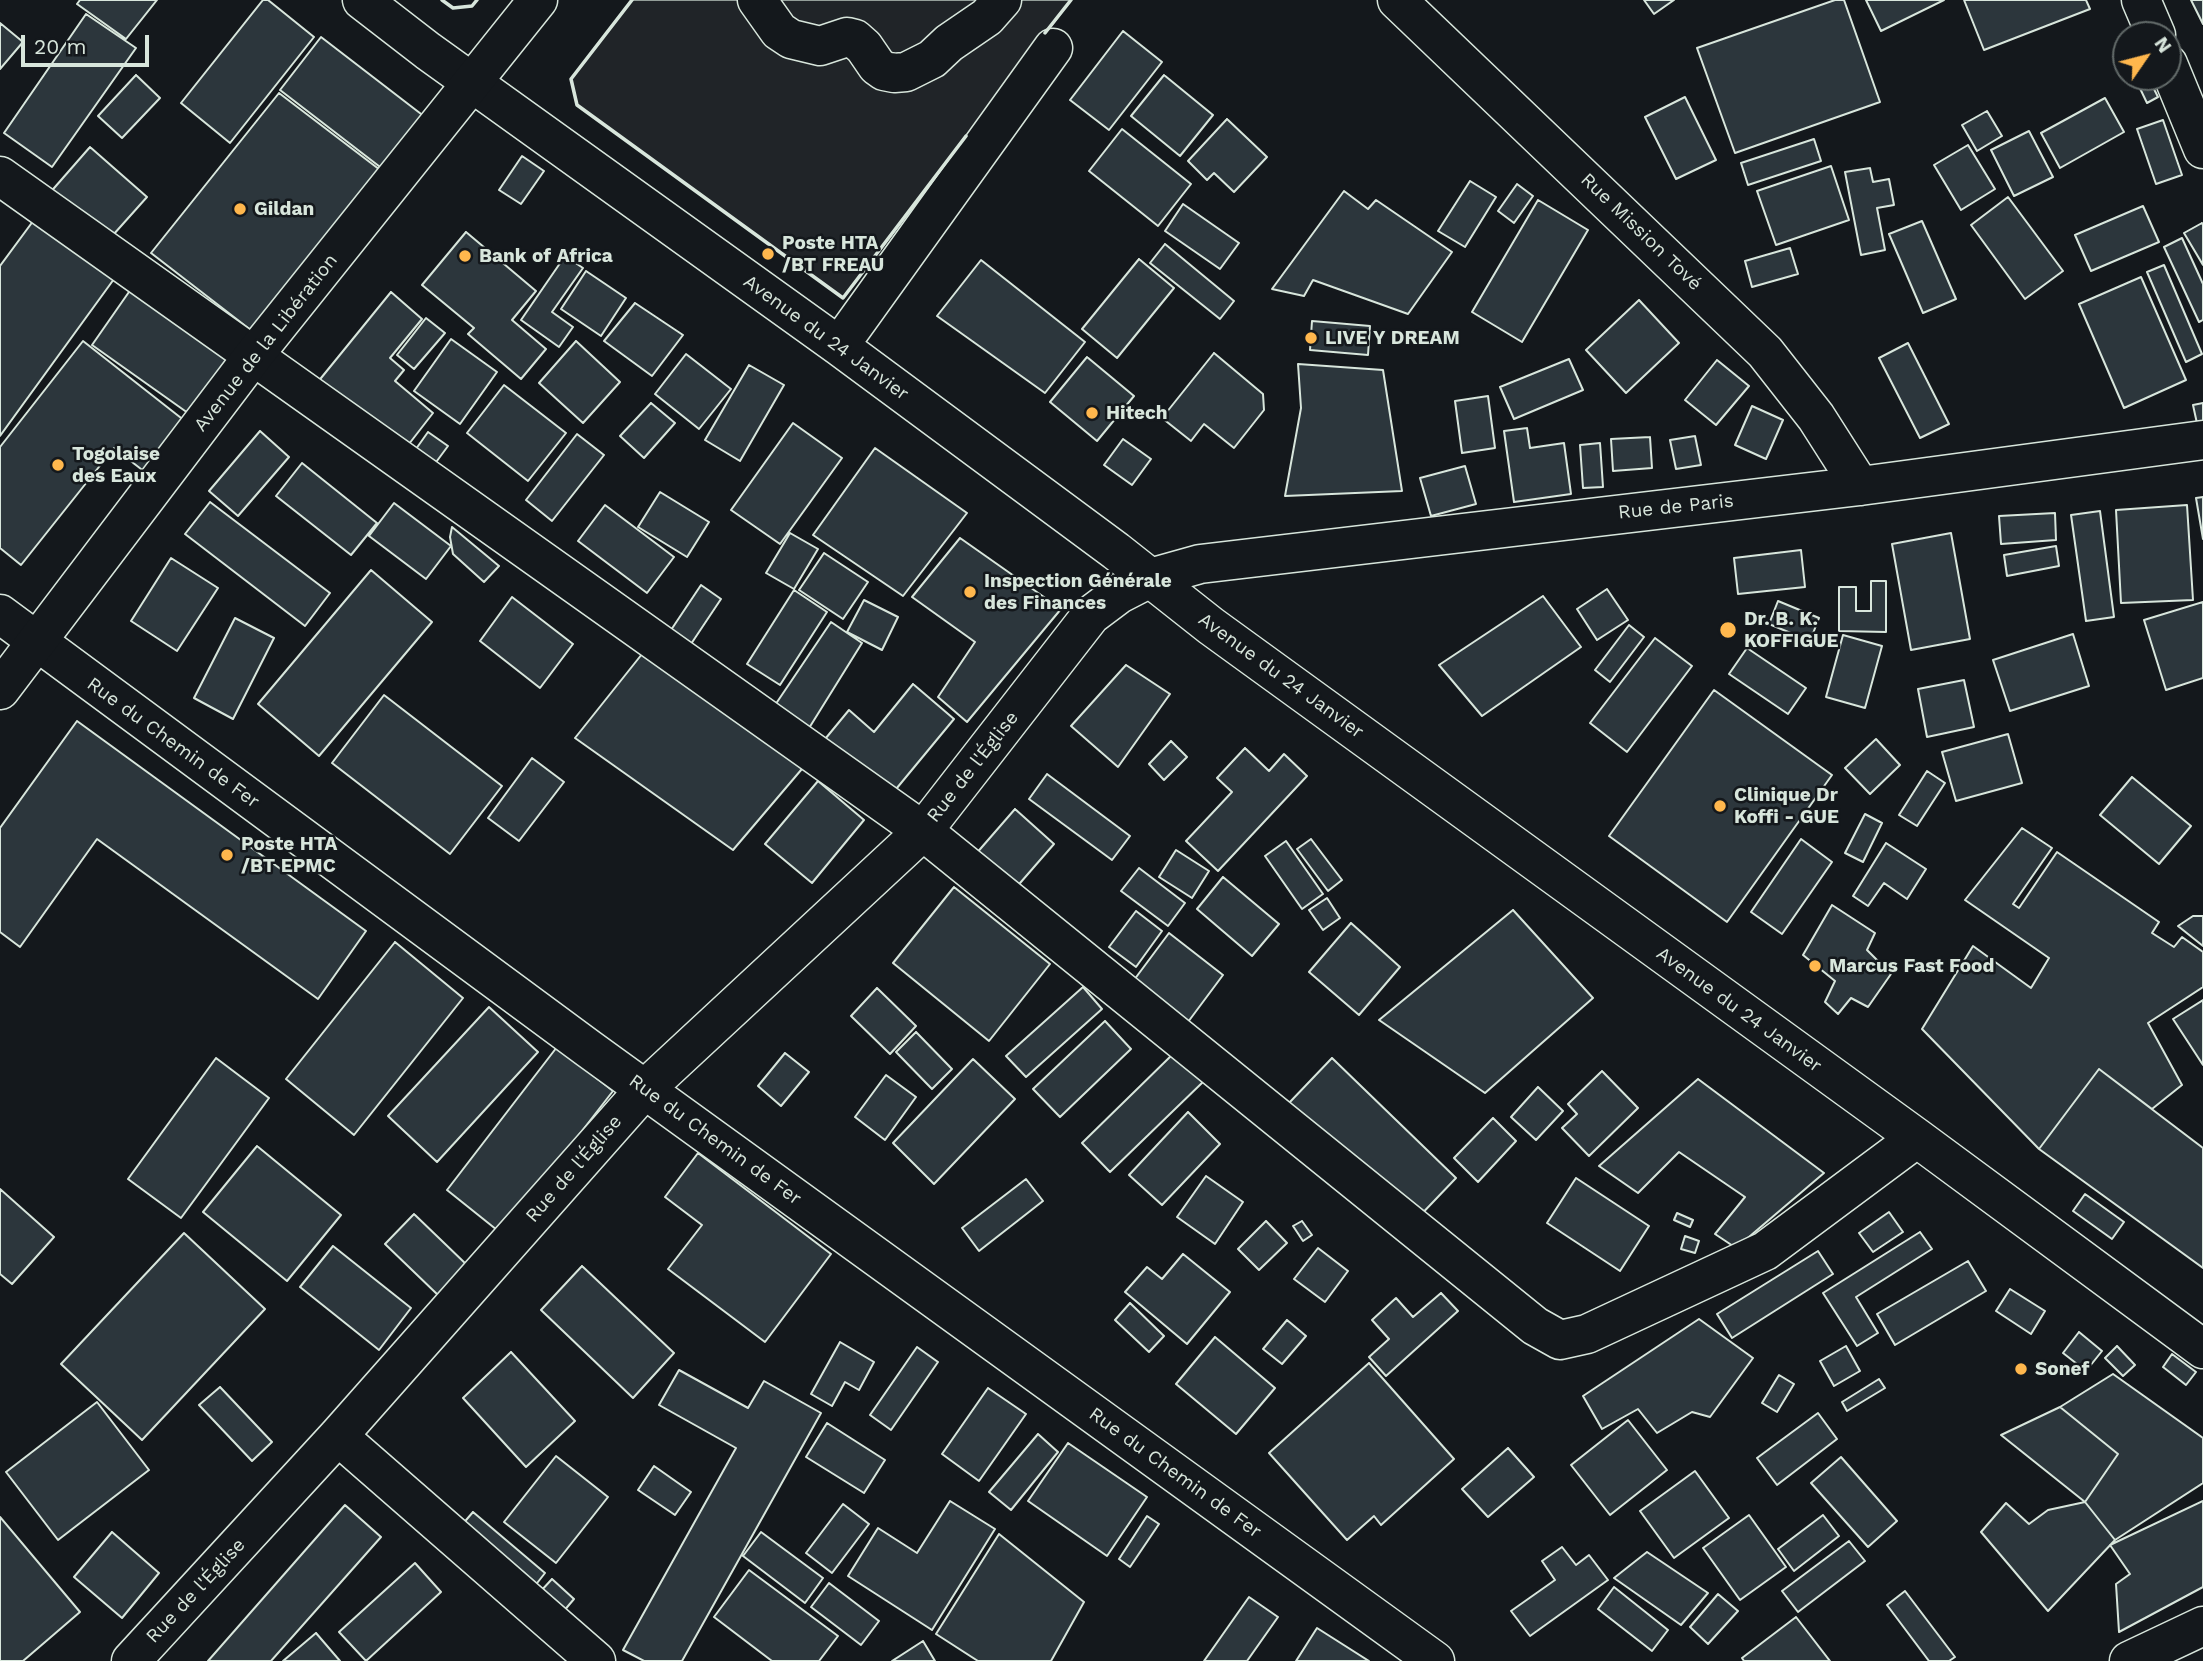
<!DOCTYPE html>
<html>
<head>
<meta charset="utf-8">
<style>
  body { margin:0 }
  #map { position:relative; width:2203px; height:1661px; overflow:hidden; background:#14181c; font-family:"Work Sans",sans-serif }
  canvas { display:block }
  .north { position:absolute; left:2112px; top:21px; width:70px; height:70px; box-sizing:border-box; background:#14181c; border:2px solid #626a69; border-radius:50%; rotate:55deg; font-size:19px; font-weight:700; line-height:28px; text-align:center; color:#d8e6dc }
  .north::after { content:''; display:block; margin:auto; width:24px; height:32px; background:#ffb74d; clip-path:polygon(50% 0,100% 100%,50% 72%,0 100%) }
  .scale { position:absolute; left:21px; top:35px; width:128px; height:32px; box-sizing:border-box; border:4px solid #d8e6dc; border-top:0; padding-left:9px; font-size:21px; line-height:24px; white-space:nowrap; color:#d8e6dc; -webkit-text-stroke:5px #14181c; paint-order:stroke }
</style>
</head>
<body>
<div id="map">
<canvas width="2203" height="1661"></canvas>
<div class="north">N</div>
<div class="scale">20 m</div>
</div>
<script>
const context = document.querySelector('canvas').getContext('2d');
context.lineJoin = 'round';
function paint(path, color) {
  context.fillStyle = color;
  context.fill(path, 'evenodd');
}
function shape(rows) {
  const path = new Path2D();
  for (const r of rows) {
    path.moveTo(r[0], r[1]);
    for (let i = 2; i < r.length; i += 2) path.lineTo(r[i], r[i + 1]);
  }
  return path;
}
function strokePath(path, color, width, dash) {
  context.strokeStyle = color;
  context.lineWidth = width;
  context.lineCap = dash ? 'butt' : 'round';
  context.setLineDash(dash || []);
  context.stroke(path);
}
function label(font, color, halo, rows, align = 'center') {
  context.font = font + ' "Work Sans",sans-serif';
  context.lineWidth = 5;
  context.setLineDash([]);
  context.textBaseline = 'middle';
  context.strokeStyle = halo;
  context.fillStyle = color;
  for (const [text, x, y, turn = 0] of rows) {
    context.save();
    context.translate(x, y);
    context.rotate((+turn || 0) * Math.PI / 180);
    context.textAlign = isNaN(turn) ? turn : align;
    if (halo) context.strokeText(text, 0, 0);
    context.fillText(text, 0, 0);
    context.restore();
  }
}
const green = shape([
  [632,0,1071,0,843,298,577,105,571,79,632,0]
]);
paint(green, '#202428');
strokePath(green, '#939e99', 2);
const building = shape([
  [80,0,157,0,126,39,77,4,80,0],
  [263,0,268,0,314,37,230,143,181,103,263,0],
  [1644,0,1674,0,1654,14,1644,0],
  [1835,0,1844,0,1880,102,1735,153,1697,48,1835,0],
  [1866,0,1944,0,1881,31,1866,0],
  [1964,0,2086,0,2090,9,1984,50,1964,0],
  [2191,0,2203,0,2203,24,2191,0],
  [86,14,136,48,52,167,4,133,86,14],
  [0,23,23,42,0,69,0,23],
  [1123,31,1162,62,1109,130,1070,100,1123,31],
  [321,37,425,117,384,170,280,90,321,37],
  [136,75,160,98,122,138,98,116,136,75],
  [1164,75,1213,115,1180,156,1131,116,1164,75],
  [2148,77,2158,97,2147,103,2135,78,2148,77],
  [279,93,384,173,252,331,151,253,279,93],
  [1685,97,1716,160,1676,179,1645,117,1685,97],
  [2105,98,2124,132,2060,168,2041,133,2105,98],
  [1987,111,2002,136,1977,151,1962,125,1987,111],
  [1227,119,1267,157,1234,192,1214,173,1207,180,1188,161,1227,119],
  [2163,120,2182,175,2156,184,2137,129,2163,120],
  [1122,129,1191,184,1158,226,1089,171,1122,129],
  [2029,131,2053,177,2014,196,1991,150,2029,131],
  [1814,139,1821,161,1748,185,1741,163,1814,139],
  [1968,145,1995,189,1961,210,1934,165,1968,145],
  [90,147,147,197,105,244,48,195,90,147],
  [522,156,544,171,521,204,499,190,522,156],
  [1831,166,1849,220,1776,245,1757,191,1831,166],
  [1870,168,1873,182,1889,179,1894,205,1877,208,1885,250,1861,255,1845,172,1870,168],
  [1470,181,1496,197,1465,247,1438,231,1470,181],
  [1517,184,1533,196,1514,223,1498,211,1517,184],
  [1344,191,1368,209,1376,200,1452,252,1408,314,1313,280,1304,296,1272,289,1344,191],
  [2008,197,2063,271,2025,299,1971,225,2008,197],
  [1538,200,1588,230,1522,342,1472,312,1538,200],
  [1183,204,1239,243,1220,269,1165,231,1183,204],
  [2143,206,2159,242,2091,271,2075,235,2143,206],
  [42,209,122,268,0,436,0,266,42,209],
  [1922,221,1956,299,1923,313,1889,234,1922,221],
  [2202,223,2203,225,2203,265,2184,233,2202,223],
  [466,232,536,291,512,320,546,349,521,379,468,334,474,328,422,285,466,232],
  [2182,238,2203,284,2203,320,2199,322,2164,247,2182,238],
  [1165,244,1234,301,1220,319,1150,263,1165,244],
  [1790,248,1798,274,1752,287,1745,261,1790,248],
  [565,256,583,268,552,312,573,327,559,347,521,320,565,256],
  [1139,259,1174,288,1117,358,1082,329,1139,259],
  [981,260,1085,342,1045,393,937,316,981,260],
  [2164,265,2202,354,2186,362,2147,272,2164,265],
  [586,271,626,298,601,336,561,309,586,271],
  [2141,277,2186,380,2124,408,2079,304,2141,277],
  [138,279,241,352,195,418,92,345,138,279],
  [391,292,422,319,390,358,404,370,395,381,433,413,402,453,317,383,391,292],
  [1639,300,1679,343,1626,393,1586,350,1639,300],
  [635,303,683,335,652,376,604,341,635,303],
  [426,318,445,333,414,369,397,355,426,318],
  [1312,321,1370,326,1368,355,1310,350,1312,321],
  [451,339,497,372,460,424,414,391,451,339],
  [83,341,190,425,150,476,114,448,21,565,0,548,0,447,83,341],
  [576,341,620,382,583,423,539,383,576,341],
  [1908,343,1949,424,1920,438,1879,358,1908,343],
  [1214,353,1263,394,1264,410,1234,448,1204,424,1191,441,1162,418,1214,353],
  [686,354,731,389,699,429,655,394,686,354],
  [1087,357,1134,396,1097,441,1050,402,1087,357],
  [1569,359,1583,390,1514,419,1500,387,1569,359],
  [1717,360,1749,386,1716,425,1685,400,1717,360],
  [1298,364,1383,370,1402,491,1285,496,1301,408,1298,364],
  [749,365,784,385,740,461,705,440,749,365],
  [504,385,566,433,528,481,467,433,504,385],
  [1488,396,1495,448,1462,453,1455,401,1488,396],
  [651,403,675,423,644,458,620,436,651,403],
  [2203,403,2203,427,2198,428,2193,405,2203,403],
  [1752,406,1783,420,1766,459,1735,445,1752,406],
  [793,423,842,458,780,544,731,510,793,423],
  [1527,428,1530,448,1564,443,1571,494,1514,502,1504,431,1527,428],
  [260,431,289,457,238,516,209,491,260,431],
  [428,432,448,446,431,469,411,456,428,432],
  [577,434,604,455,552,521,526,500,577,434],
  [1695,436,1701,465,1676,469,1670,440,1695,436],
  [1650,437,1652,468,1613,471,1611,439,1650,437],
  [1123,439,1151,459,1132,485,1104,465,1123,439],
  [1600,443,1603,487,1583,488,1580,445,1600,443],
  [875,448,967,513,903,596,813,535,875,448],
  [302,463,377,523,351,555,276,496,302,463],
  [1465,466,1476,504,1431,516,1420,478,1465,466],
  [660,492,709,522,687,557,638,527,660,492],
  [2203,497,2203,539,2196,498,2203,497],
  [210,502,330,593,305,626,185,534,210,502],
  [394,503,451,546,426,579,369,536,394,503],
  [605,505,674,557,647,593,578,541,605,505],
  [2187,505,2193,600,2121,603,2116,510,2187,505],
  [2100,511,2114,617,2086,621,2071,515,2100,511],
  [2055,513,2056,540,2001,544,1999,516,2055,513],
  [452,527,499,566,484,582,453,554,450,537,452,527],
  [790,533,818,549,794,589,766,573,790,533],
  [1951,533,1970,639,1911,650,1892,544,1951,533],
  [960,538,1061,609,967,722,938,697,975,642,912,597,960,538],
  [2056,546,2059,566,2007,576,2004,555,2056,546],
  [1801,550,1805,587,1738,594,1734,558,1801,550],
  [824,553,868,582,843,619,799,590,824,553],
  [171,558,218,588,177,651,131,621,171,558],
  [371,570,432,622,319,756,258,704,371,570],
  [1871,581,1886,581,1886,632,1839,631,1839,587,1856,587,1856,611,1871,611,1871,581],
  [701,585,721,599,685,653,665,639,701,585],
  [1607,589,1628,620,1597,640,1577,609,1607,589],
  [794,590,827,612,780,685,747,664,794,590],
  [1543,596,1581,647,1482,716,1439,665,1543,596],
  [512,597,573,644,540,688,480,641,512,597],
  [864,600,898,617,882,650,847,632,864,600],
  [1778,601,1819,618,1810,641,1769,624,1778,601],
  [2203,602,2203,678,2166,690,2144,620,2203,602],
  [235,618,274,638,233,719,194,698,235,618],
  [831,622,862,643,801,741,767,717,831,622],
  [1629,625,1644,637,1610,682,1595,670,1629,625],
  [2073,634,2089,686,2010,711,1993,660,2073,634],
  [1843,635,1882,646,1865,708,1826,697,1843,635],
  [1655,638,1692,666,1627,752,1590,723,1655,638],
  [650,644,807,763,733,850,575,738,650,644],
  [1747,648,1806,688,1788,714,1729,674,1747,648],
  [1126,665,1170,694,1118,767,1071,726,1126,665],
  [1964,680,1974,727,1927,737,1918,689,1964,680],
  [913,684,954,719,887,800,821,744,849,710,874,732,913,684],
  [1714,690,1832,775,1727,922,1609,836,1714,690],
  [384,695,502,786,450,854,332,763,384,695],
  [77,721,366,931,318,999,97,839,20,947,0,932,0,828,77,721],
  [2008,734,2022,783,1956,801,1942,752,2008,734],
  [1876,739,1900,765,1870,794,1845,768,1876,739],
  [1171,741,1187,757,1164,780,1149,764,1171,741],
  [1245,748,1269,771,1284,754,1307,776,1218,871,1186,841,1232,792,1217,778,1245,748],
  [532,758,564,782,519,841,488,818,532,758],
  [1927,771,1945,783,1917,826,1899,815,1927,771],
  [1047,774,1130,836,1112,860,1029,799,1047,774],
  [2132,777,2191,826,2159,864,2100,815,2132,777],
  [818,781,864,820,812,883,765,844,818,781],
  [1015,809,1054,844,1014,890,975,855,1015,809],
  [1865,814,1882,823,1863,862,1845,853,1865,814],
  [2022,828,2052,848,2013,904,2019,908,2057,852,2159,922,2152,933,2174,947,2182,937,2203,952,2203,987,2148,1023,2182,1085,2152,1109,2099,1069,2039,1149,1922,1029,1973,946,2031,988,2049,958,1965,900,2022,828],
  [1311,839,1342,880,1328,891,1297,849,1311,839],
  [1801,839,1832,862,1782,934,1751,912,1801,839],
  [1286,841,1323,894,1302,909,1265,856,1286,841],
  [1886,843,1926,869,1907,899,1884,883,1868,906,1853,896,1886,843],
  [1176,850,1209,871,1192,898,1159,877,1176,850],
  [1139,868,1185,903,1168,926,1121,891,1139,868],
  [1223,877,1279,924,1252,956,1197,909,1223,877],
  [954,887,1050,964,989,1041,893,963,954,887],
  [1327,898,1340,918,1323,930,1309,910,1327,898],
  [1832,905,1875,933,1867,950,1891,974,1868,1007,1851,998,1838,1014,1825,1002,1835,981,1803,955,1832,905],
  [1513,910,1593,998,1485,1093,1379,1020,1513,910],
  [1136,911,1162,931,1136,967,1109,947,1136,911],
  [2193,916,2203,916,2203,946,2178,926,2193,916],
  [1351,923,1400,967,1359,1015,1309,972,1351,923],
  [1169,933,1223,975,1188,1022,1134,980,1169,933],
  [395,942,463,998,354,1135,286,1079,395,942],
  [1083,987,1102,1009,1026,1077,1006,1056,1083,987],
  [877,988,916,1026,890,1054,851,1016,877,988],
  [2203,1000,2203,1065,2173,1019,2203,1000],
  [489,1007,538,1052,437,1162,388,1116,489,1007],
  [1105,1021,1131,1049,1060,1117,1033,1089,1105,1021],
  [916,1032,952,1069,932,1089,896,1052,916,1032],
  [557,1047,613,1091,502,1234,447,1190,557,1047],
  [1175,1052,1204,1081,1110,1172,1082,1143,1175,1052],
  [785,1053,809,1072,781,1106,758,1086,785,1053],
  [216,1058,269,1098,181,1218,128,1179,216,1058],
  [1332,1058,1456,1178,1413,1223,1289,1103,1332,1058],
  [973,1059,1015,1099,934,1184,893,1143,973,1059],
  [2099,1069,2203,1148,2203,1268,2039,1149,2099,1069],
  [1602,1071,1638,1108,1589,1156,1562,1128,1577,1114,1568,1104,1602,1071],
  [886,1075,916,1097,885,1140,855,1117,886,1075],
  [1698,1079,1824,1173,1736,1248,1715,1234,1745,1197,1679,1152,1638,1193,1599,1166,1698,1079],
  [1538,1087,1563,1111,1536,1140,1511,1117,1538,1087],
  [1188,1112,1220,1144,1162,1205,1129,1175,1188,1112],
  [1493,1118,1516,1141,1478,1182,1454,1158,1493,1118],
  [257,1146,341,1215,287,1281,203,1212,257,1146],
  [698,1153,831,1254,765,1342,668,1269,702,1225,665,1197,698,1153],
  [1206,1176,1243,1202,1215,1244,1177,1217,1206,1176],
  [1576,1178,1649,1226,1620,1271,1547,1223,1576,1178],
  [1026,1179,1043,1201,979,1251,962,1228,1026,1179],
  [0,1189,54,1237,12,1284,0,1274,0,1189],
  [2085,1194,2124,1222,2112,1239,2073,1211,2085,1194],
  [1889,1212,1903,1232,1873,1252,1859,1233,1889,1212],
  [1677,1213,1693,1220,1690,1227,1674,1220,1677,1213],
  [414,1214,468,1266,439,1296,385,1244,414,1214],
  [1266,1221,1287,1243,1259,1270,1238,1249,1266,1221],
  [1302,1221,1312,1235,1303,1241,1293,1226,1302,1221],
  [1920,1232,1932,1249,1856,1297,1878,1333,1857,1346,1823,1293,1920,1232],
  [184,1233,265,1309,142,1440,61,1364,184,1233],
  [1685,1236,1699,1241,1695,1253,1681,1249,1685,1236],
  [333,1246,411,1308,379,1350,300,1287,333,1246],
  [1318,1248,1348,1271,1325,1302,1294,1279,1318,1248],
  [1818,1251,1833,1274,1732,1338,1717,1314,1818,1251],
  [1183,1254,1230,1292,1187,1344,1125,1292,1147,1267,1162,1279,1183,1254],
  [1968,1261,1986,1291,1895,1345,1877,1314,1968,1261],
  [582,1266,674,1353,633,1398,541,1310,582,1266],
  [2010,1289,2045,1311,2031,1334,1996,1311,2010,1289],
  [1441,1293,1458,1311,1386,1376,1369,1357,1389,1339,1372,1320,1396,1298,1413,1317,1441,1293],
  [1130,1303,1164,1336,1149,1352,1115,1320,1130,1303],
  [1699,1319,1753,1358,1710,1417,1692,1412,1657,1433,1638,1409,1602,1429,1583,1396,1699,1319],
  [1287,1320,1306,1336,1282,1364,1263,1349,1287,1320],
  [2079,1332,2102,1351,2086,1371,2063,1353,2079,1332],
  [1215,1337,1275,1388,1236,1434,1176,1384,1215,1337],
  [840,1342,874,1362,859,1390,845,1382,832,1406,811,1394,840,1342],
  [1846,1346,1860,1371,1834,1386,1820,1361,1846,1346],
  [2117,1346,2135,1365,2123,1376,2105,1358,2117,1346],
  [917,1347,938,1362,891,1430,870,1415,917,1347],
  [511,1352,575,1421,526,1467,463,1398,511,1352],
  [2172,1354,2196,1372,2186,1385,2163,1367,2172,1354],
  [1369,1363,1454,1459,1381,1525,1374,1516,1347,1540,1269,1453,1369,1363],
  [679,1370,748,1408,764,1381,821,1413,682,1661,644,1661,623,1650,736,1448,659,1405,679,1370],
  [2113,1374,2203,1438,2203,1483,2115,1540,2085,1502,2118,1454,2060,1407,2113,1374],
  [1779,1375,1794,1384,1777,1412,1762,1403,1779,1375],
  [1879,1379,1885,1388,1847,1411,1842,1402,1879,1379],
  [220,1387,272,1442,252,1461,199,1405,220,1387],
  [988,1388,1026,1414,979,1481,942,1454,988,1388],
  [97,1402,149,1470,58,1540,6,1472,97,1402],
  [2060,1407,2118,1454,2085,1502,2001,1435,2060,1407],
  [1818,1413,1837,1439,1777,1485,1757,1458,1818,1413],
  [1628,1420,1667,1470,1610,1515,1571,1465,1628,1420],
  [827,1423,885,1460,864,1493,806,1457,827,1423],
  [1038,1434,1058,1452,1011,1510,989,1492,1038,1434],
  [1068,1443,1147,1497,1107,1556,1028,1501,1068,1443],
  [1508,1448,1534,1477,1488,1517,1462,1489,1508,1448],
  [556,1456,608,1497,556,1563,504,1522,556,1456],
  [1841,1457,1897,1521,1868,1547,1811,1483,1841,1457],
  [654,1466,691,1492,675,1515,638,1490,654,1466],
  [1695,1471,1729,1518,1674,1558,1640,1511,1695,1471],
  [950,1501,995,1529,932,1630,848,1576,878,1528,917,1553,950,1501],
  [2203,1501,2203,1587,2119,1632,2116,1584,2130,1574,2110,1545,2203,1501],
  [2085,1502,2115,1540,2048,1611,1981,1532,2006,1503,2029,1524,2048,1510,2085,1502],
  [843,1504,869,1524,832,1573,806,1553,843,1504],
  [345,1505,381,1537,271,1661,208,1661,345,1505],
  [473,1512,545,1573,534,1587,461,1526,473,1512],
  [1749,1515,1786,1567,1740,1600,1703,1548,1749,1515],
  [1823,1515,1839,1536,1794,1571,1778,1549,1823,1515],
  [1147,1516,1159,1524,1130,1567,1119,1559,1147,1516],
  [0,1517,80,1612,23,1661,0,1661,0,1517],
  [112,1532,159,1573,122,1618,74,1577,112,1532],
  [761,1532,823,1578,805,1603,743,1556,761,1532],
  [999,1534,1084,1602,1051,1661,978,1661,936,1634,999,1534],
  [1849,1541,1865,1561,1798,1612,1782,1591,1849,1541],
  [1562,1547,1576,1565,1589,1555,1608,1580,1530,1636,1511,1611,1555,1580,1542,1561,1562,1547],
  [1647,1552,1708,1593,1681,1625,1614,1578,1647,1552],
  [415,1563,441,1592,366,1661,339,1632,415,1563],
  [749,1570,838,1636,819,1661,772,1661,714,1617,749,1570],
  [552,1579,574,1599,563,1612,540,1592,552,1579],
  [829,1583,879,1621,861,1645,811,1607,829,1583],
  [1614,1587,1668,1630,1652,1651,1598,1609,1614,1587],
  [1905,1591,1955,1657,1949,1661,1929,1661,1887,1605,1905,1591],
  [1718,1594,1738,1611,1708,1644,1690,1627,1718,1594],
  [1249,1597,1278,1617,1247,1661,1204,1661,1249,1597],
  [1796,1617,1830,1661,1744,1661,1742,1658,1796,1617],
  [1317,1628,1369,1661,1296,1661,1317,1628],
  [316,1633,340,1661,283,1661,316,1633],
  [923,1641,935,1661,892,1661,923,1641]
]);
paint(building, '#2c363c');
strokePath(building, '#d8e6dc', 2);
const minor = shape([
  [362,0,428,51,839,346,1116,551,1211,626,1917,1138,2203,1349],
  [757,0,779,31,791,39,820,46,847,37,855,39,864,47,877,66,884,71,894,73,906,72,932,59,949,43,987,17,1002,0],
  [1397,0,1765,352,1816,417,1860,486],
  [2141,0,2156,35],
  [2168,64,2203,149],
  [0,176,923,831,1535,1326,1560,1340,1587,1334,1765,1251,1917,1138],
  [839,346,1053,48],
  [0,614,589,1049,1435,1661],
  [338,1436,596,1661],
  [131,1661,338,1436,645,1089,923,831,1091,615,1119,594,1150,578,1200,564,1860,486,2203,440],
  [2129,1661,2203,1626]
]);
const major = shape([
  [0,690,254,355,538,0]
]);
strokePath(minor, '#d8e6dc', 41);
strokePath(major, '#d8e6dc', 41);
strokePath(minor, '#14181c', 38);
strokePath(major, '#14181c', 38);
strokePath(shape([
  [442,0,453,8,472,6,477,0],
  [632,0,571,79,577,105,843,298,966,136],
  [1045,33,1071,0]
]), '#d8e6dc', 3.5);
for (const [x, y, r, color] of [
  [240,209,7,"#ffb74d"],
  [768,254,7,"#ffb74d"],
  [465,256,7,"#ffb74d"],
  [1311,338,7,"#ffb74d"],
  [1092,413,7,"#ffb74d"],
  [58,465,7,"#ffb74d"],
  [970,592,7,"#ffb74d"],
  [1728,630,9,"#ffb74d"],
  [1720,806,7,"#ffb74d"],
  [227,855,7,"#ffb74d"],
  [1815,966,7,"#ffb74d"],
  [2021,1369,7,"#ffb74d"]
]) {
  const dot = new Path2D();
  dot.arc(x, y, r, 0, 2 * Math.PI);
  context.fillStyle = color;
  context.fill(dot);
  strokePath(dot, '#14181c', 2.5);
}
label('bold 19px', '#d8e6dc', '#14181c', [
  ["Gildan",254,209],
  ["Poste HTA",782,243],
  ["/BT FREAU",782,265],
  ["Bank of Africa",479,256],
  ["LIVE Y DREAM",1325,338],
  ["Hitech",1106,413],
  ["Togolaise",72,454],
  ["des Eaux",72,476],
  ["Inspection Générale",984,581],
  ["des Finances",984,603],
  ["Dr. B. K.",1744,619],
  ["KOFFIGUE",1744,641],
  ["Clinique Dr",1734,795],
  ["Koffi - GUE",1734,817],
  ["Poste HTA",241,844],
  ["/BT EPMC",241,866],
  ["Marcus Fast Food",1829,966],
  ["Sonef",2035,1369]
], 'left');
label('19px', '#d8e6dc', '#14181c', [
  ["Rue Mission Tové",1641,232,44],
  ["Avenue du 24 Janvier",826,338,36],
  ["Avenue de la Libération",266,343,-52],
  ["Rue de Paris",1676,507,-6],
  ["Avenue du 24 Janvier",1281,676,36],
  ["Rue du Chemin de Fer",173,743,36],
  ["Rue de l'Église",973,767,-52],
  ["Avenue du 24 Janvier",1739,1010,36],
  ["Rue du Chemin de Fer",715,1140,36],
  ["Rue de l'Église",574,1169,-49],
  ["Rue du Chemin de Fer",1175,1473,36],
  ["Rue de l'Église",196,1591,-47]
]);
</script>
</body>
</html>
